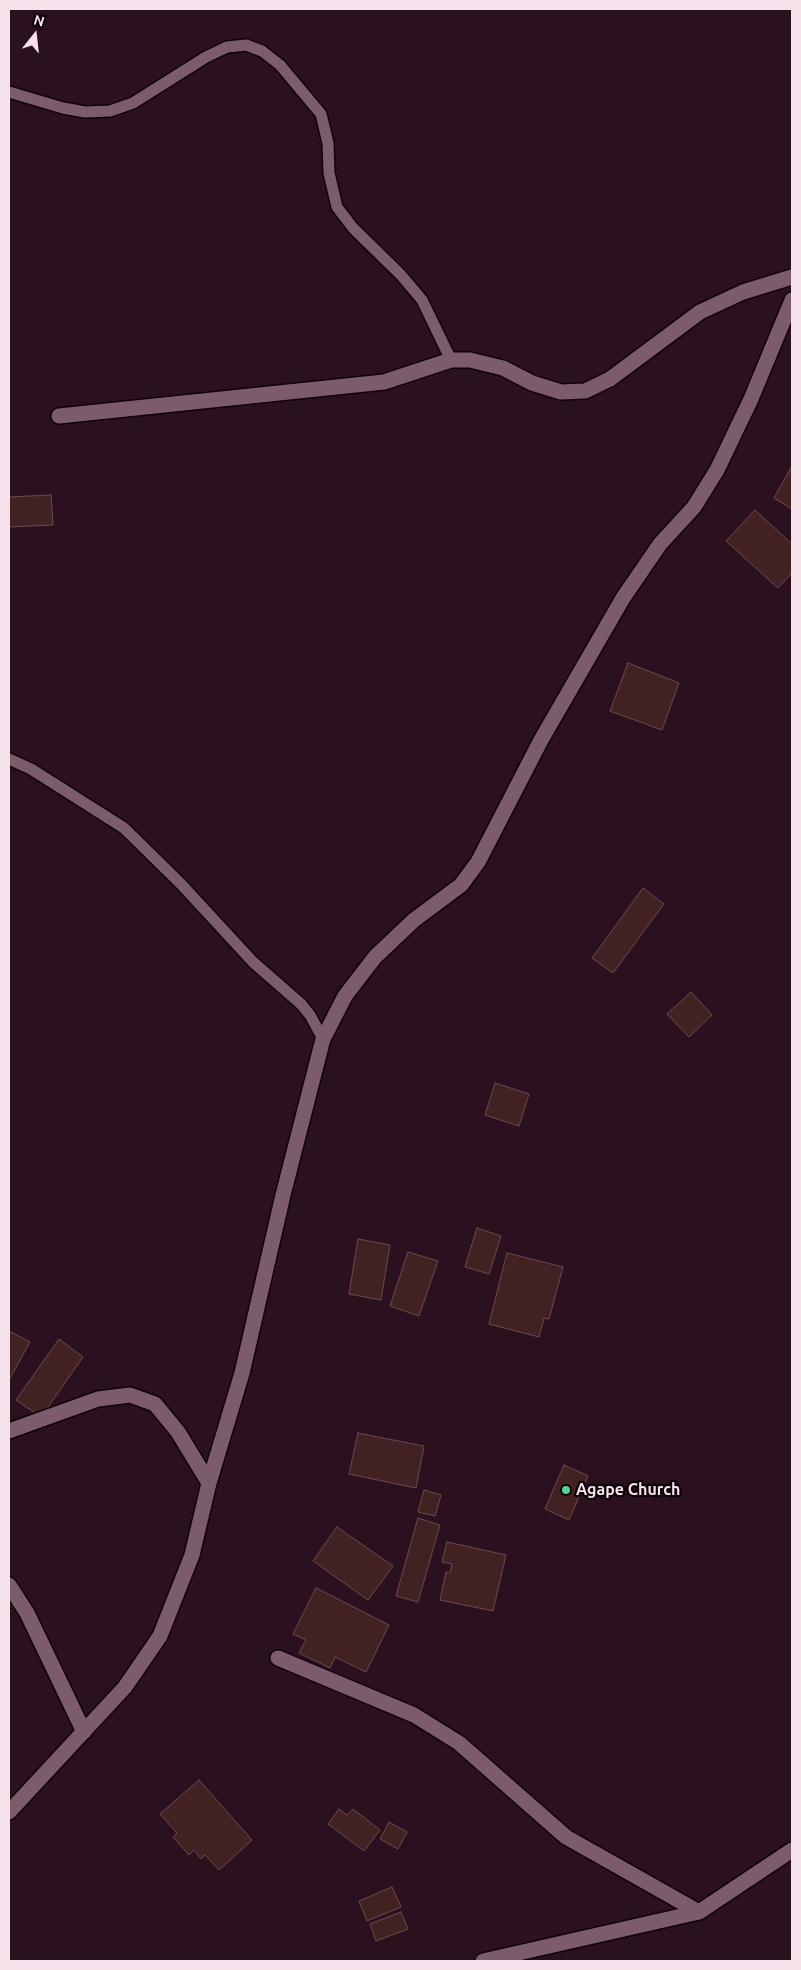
<!DOCTYPE html>
<html>
<head>
<meta charset="utf-8">
<style>
  body { margin:0 }
  #map { position:relative; width:801px; height:1970px; overflow:hidden; background:#2b1120; font-family:Ubuntu,sans-serif }
  canvas { display:block }
  .frame { position:absolute; inset:0; border:10px solid #f5e2eb; pointer-events:none }
  .north { position:absolute; left:10px; top:10px; width:50px; height:50px; -webkit-text-stroke:4px #0c0308; paint-order:stroke; rotate:16deg; font-size:14px; font-weight:700; line-height:20px; text-align:center; color:#f5e2eb }
  .north::after { content:''; display:block; margin:auto; width:18px; height:22px; background:#f5e2eb; clip-path:polygon(50% 0,100% 100%,50% 72%,0 100%) }
</style>
</head>
<body>
<div id="map">
<canvas width="801" height="1970"></canvas>
<div class="frame"></div>
<div class="north">N</div>
</div>
<script>
const context = document.querySelector('canvas').getContext('2d');
context.lineJoin = 'round';
function paint(path, color) {
  context.fillStyle = color;
  context.fill(path, 'evenodd');
}
function shape(rows) {
  const path = new Path2D();
  for (const r of rows) {
    path.moveTo(r[0], r[1]);
    for (let i = 2; i < r.length; i += 2) path.lineTo(r[i], r[i + 1]);
  }
  return path;
}
function strokePath(path, color, width, dash) {
  context.strokeStyle = color;
  context.lineWidth = width;
  context.lineCap = dash ? 'butt' : 'round';
  context.setLineDash(dash || []);
  context.stroke(path);
}
function label(font, color, halo, rows, align = 'center') {
  context.font = font + ' Ubuntu,sans-serif';
  context.lineWidth = 4.5;
  context.setLineDash([]);
  context.textBaseline = 'middle';
  context.strokeStyle = halo;
  context.fillStyle = color;
  for (const [text, x, y, turn = 0] of rows) {
    context.save();
    context.translate(x, y);
    context.rotate((+turn || 0) * Math.PI / 180);
    context.textAlign = isNaN(turn) ? turn : align;
    if (halo) context.strokeText(text, 0, 0);
    context.fillText(text, 0, 0);
    context.restore();
  }
}
const building = shape([
  [792,466,792,509,774,498,792,466],
  [51,495,53,525,9,527,9,497,51,495],
  [755,510,792,544,792,573,778,588,726,541,755,510],
  [628,663,679,683,662,730,610,711,628,663],
  [643,888,664,904,613,973,592,958,643,888],
  [691,992,712,1015,689,1037,667,1014,691,992],
  [495,1083,529,1094,519,1126,485,1115,495,1083],
  [477,1228,501,1236,489,1274,465,1267,477,1228],
  [358,1239,390,1245,381,1300,349,1294,358,1239],
  [408,1252,438,1261,419,1316,390,1306,408,1252],
  [507,1253,563,1267,549,1319,544,1318,539,1337,489,1324,507,1253],
  [9,1331,30,1342,9,1380,9,1331],
  [59,1339,83,1357,41,1417,16,1400,59,1339],
  [358,1433,424,1446,416,1488,349,1474,358,1433],
  [564,1465,588,1476,569,1520,545,1509,564,1465],
  [424,1490,441,1495,435,1516,418,1512,424,1490],
  [418,1518,440,1525,418,1602,396,1596,418,1518],
  [337,1527,393,1566,368,1600,313,1561,337,1527],
  [447,1542,506,1555,493,1611,440,1600,446,1572,450,1573,452,1564,442,1562,447,1542],
  [316,1588,389,1625,366,1672,335,1657,330,1668,299,1653,306,1640,293,1634,316,1588],
  [199,1780,252,1840,219,1870,205,1855,201,1859,194,1850,189,1855,173,1837,177,1833,160,1814,199,1780],
  [339,1809,347,1815,353,1809,380,1830,364,1851,328,1824,339,1809],
  [389,1822,407,1832,398,1849,380,1839,389,1822],
  [392,1887,401,1907,367,1921,359,1901,392,1887],
  [401,1912,408,1929,376,1941,370,1924,401,1912]
]);
paint(building, '#412121');
strokePath(building, '#6f4b4a', 1);
const lane = shape([
  [9,92,63,108,85,112,110,111,133,103,206,57,227,47,246,45,262,51,280,65,321,114,328,143,329,173,337,207,353,228,401,275,422,300,451,360],
  [9,759,31,769,124,828,181,884,253,962,301,1004,310,1015,323,1039]
]);
const street = shape([
  [59,416,384,382,451,360,470,360,503,368,532,383,561,392,585,391,610,379,700,312,743,292,792,277],
  [9,1431,98,1399,130,1395,155,1404,178,1432,209,1483],
  [9,1585,27,1613,84,1732],
  [278,1658,414,1715,459,1743,566,1837,699,1912],
  [9,1812,125,1687,160,1636,192,1555,209,1483,242,1373,283,1195,323,1039,345,996,375,957,414,920,461,885,478,862,541,740,623,598,660,544,694,507,717,470,751,399,792,300],
  [483,1961,699,1912,792,1850]
]);
strokePath(lane, '#120009', 14);
strokePath(street, '#120009', 18);
strokePath(lane, '#7b5b6c', 11);
strokePath(street, '#7b5b6c', 15);
for (const [x, y, r, color] of [
  [566,1490,5,"#51d398"]
]) {
  const dot = new Path2D();
  dot.arc(x, y, r, 0, 2 * Math.PI);
  context.fillStyle = color;
  context.fill(dot);
  strokePath(dot, '#0c0308', 2);
}
label('bold 16px', '#f5e2eb', '#0c0308', [
  ["Agape Church",576,1490]
], 'left');
</script>
</body>
</html>
